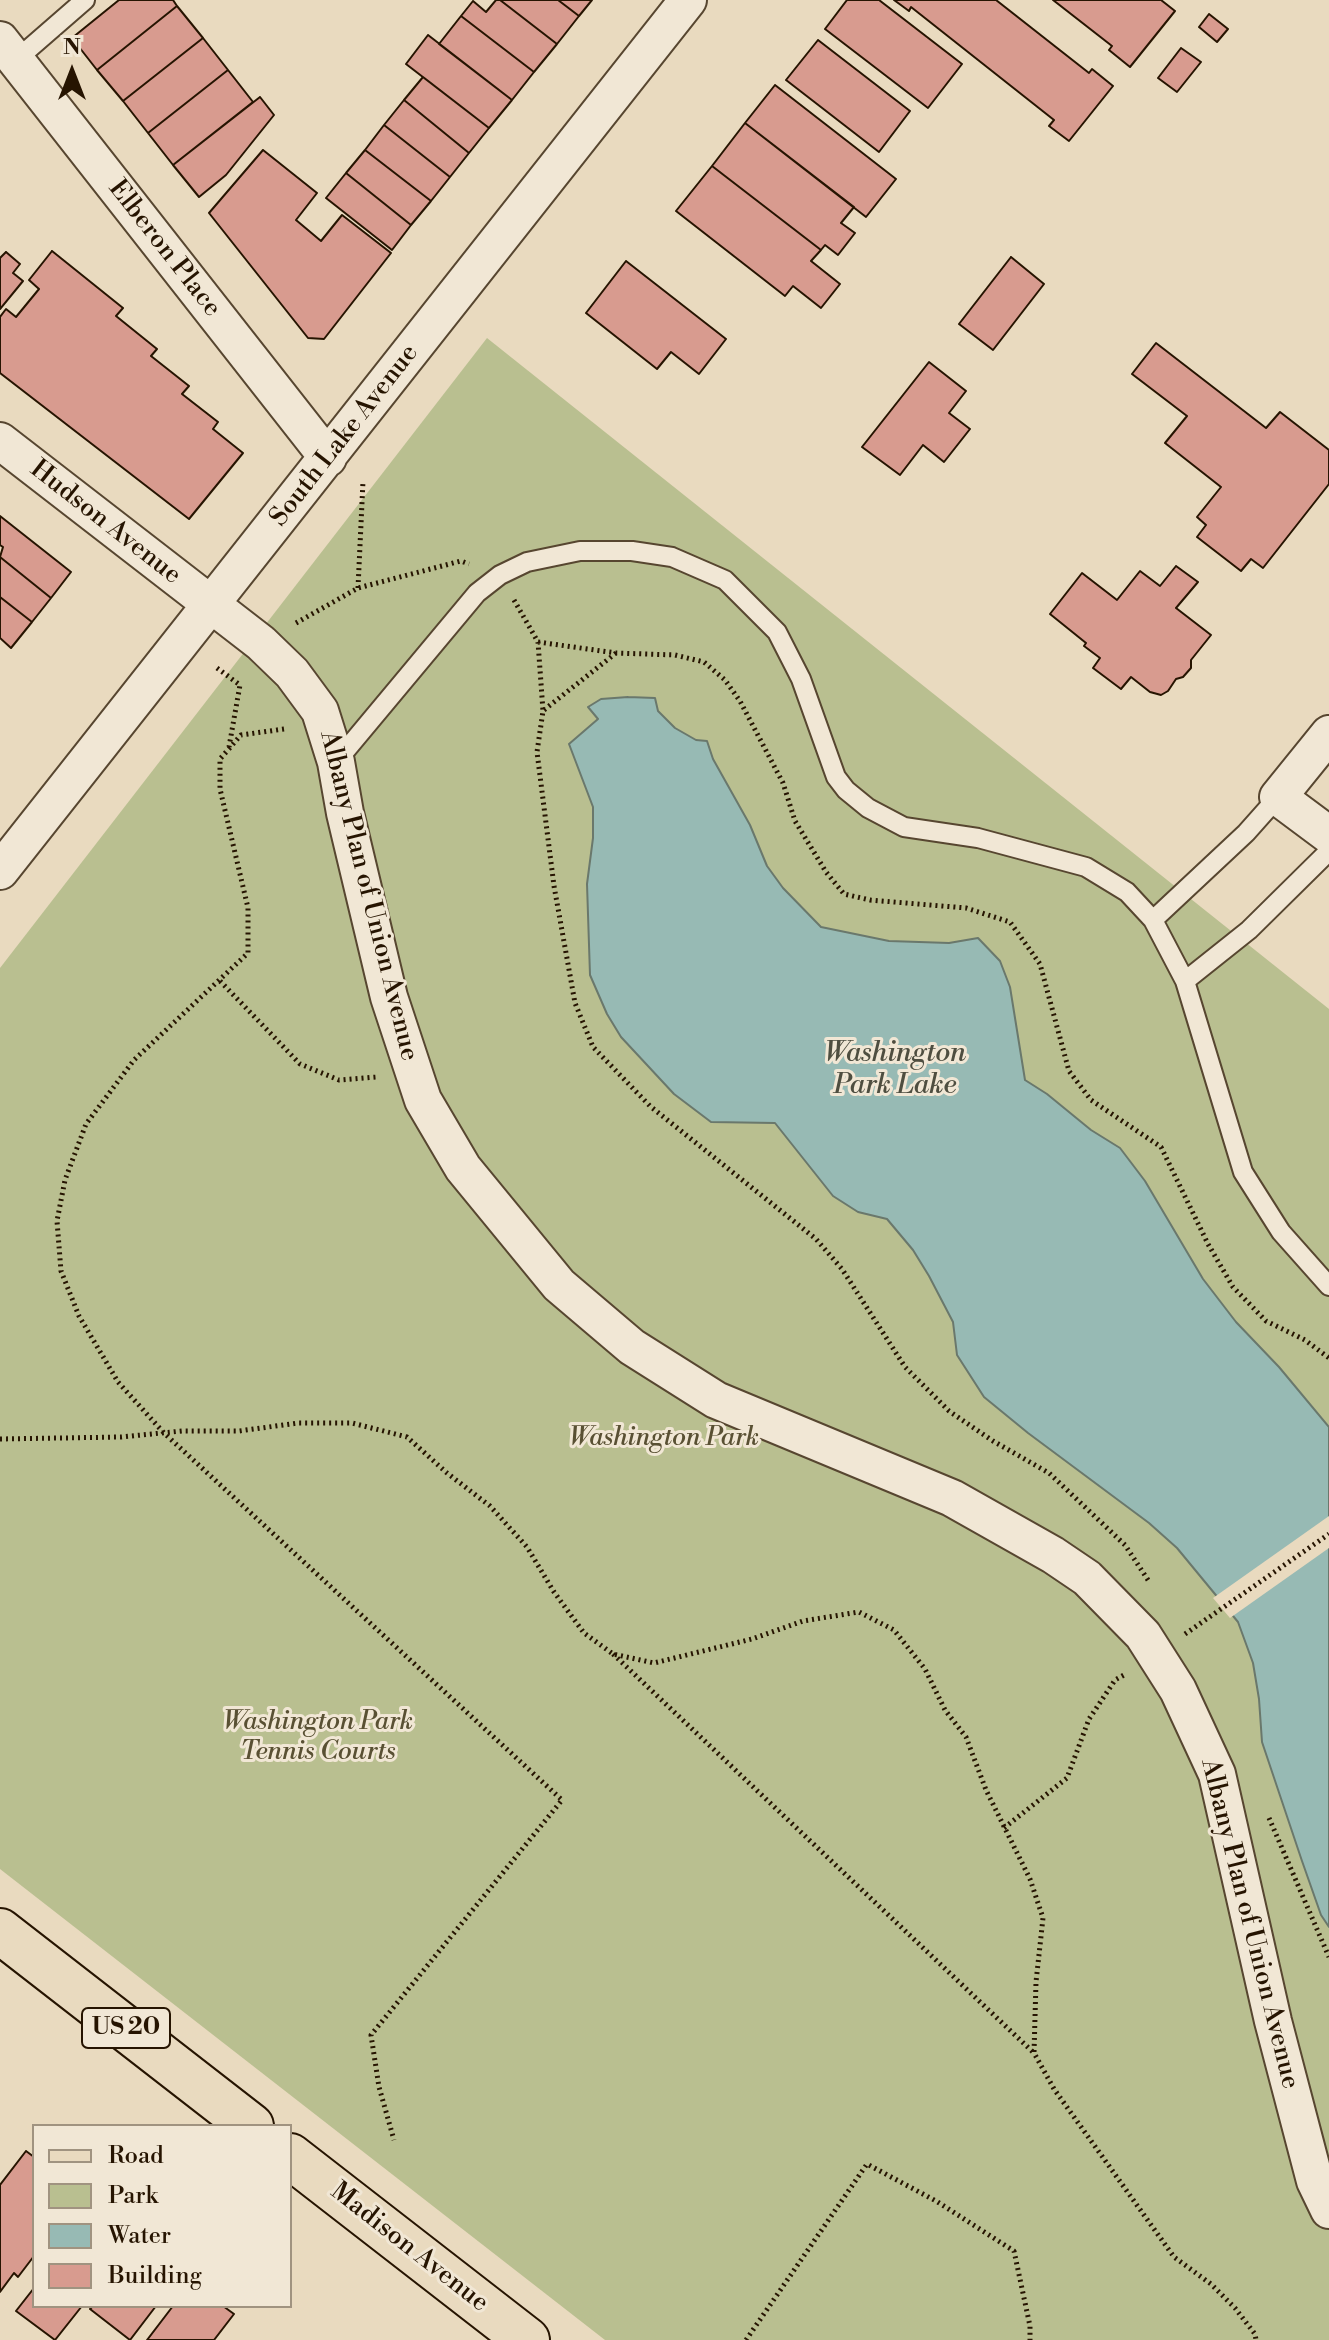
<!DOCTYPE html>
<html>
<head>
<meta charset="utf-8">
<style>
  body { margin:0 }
  #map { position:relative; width:1329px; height:2340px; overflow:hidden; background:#e9dabf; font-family:"Libre Bodoni",serif }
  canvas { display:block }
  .legend { position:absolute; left:32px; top:2124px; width:260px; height:184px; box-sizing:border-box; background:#f1e7d5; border:2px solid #a09380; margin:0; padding:10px 14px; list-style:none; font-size:24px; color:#261401 }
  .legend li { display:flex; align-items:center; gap:16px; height:40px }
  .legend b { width:40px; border:2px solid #a09380 }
  .north { position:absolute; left:32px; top:32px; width:80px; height:80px; -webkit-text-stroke:6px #f1e7d5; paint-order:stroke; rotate:0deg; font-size:22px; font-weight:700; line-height:32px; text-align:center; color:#261401 }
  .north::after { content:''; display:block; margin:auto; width:28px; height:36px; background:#261401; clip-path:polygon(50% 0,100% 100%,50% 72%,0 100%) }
</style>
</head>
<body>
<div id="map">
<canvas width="1329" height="2340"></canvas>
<ul class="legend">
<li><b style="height:10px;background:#e9dabf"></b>Road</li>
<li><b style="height:22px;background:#b9bf90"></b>Park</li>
<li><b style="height:22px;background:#97bab4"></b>Water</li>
<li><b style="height:22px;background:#d89b8f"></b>Building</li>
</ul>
<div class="north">N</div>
</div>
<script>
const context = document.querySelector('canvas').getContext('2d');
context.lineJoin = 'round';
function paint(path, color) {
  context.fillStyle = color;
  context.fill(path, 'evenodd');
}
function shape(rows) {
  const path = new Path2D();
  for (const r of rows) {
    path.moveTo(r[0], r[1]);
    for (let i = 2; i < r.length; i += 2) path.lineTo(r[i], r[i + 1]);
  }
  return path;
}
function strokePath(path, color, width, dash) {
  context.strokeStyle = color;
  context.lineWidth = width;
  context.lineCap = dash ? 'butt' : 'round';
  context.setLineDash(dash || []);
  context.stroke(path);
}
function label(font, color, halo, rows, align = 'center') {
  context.font = font + ' "Libre Bodoni",serif';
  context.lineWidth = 6;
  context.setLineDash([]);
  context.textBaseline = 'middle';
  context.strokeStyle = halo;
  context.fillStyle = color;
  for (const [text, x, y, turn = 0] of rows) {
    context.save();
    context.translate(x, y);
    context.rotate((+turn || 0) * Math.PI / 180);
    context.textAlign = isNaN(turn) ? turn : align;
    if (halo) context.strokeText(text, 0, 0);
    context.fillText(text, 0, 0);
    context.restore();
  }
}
paint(shape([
  [487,338,1329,1009,1329,2340,605,2340,0,1869,0,968]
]), '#b9bf90');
const water = shape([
  [628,697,655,698,658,711,675,728,696,740,707,741,713,759,750,825,767,866,783,888,821,927,889,941,949,943,978,938,1000,961,1010,987,1025,1080,1047,1094,1091,1130,1120,1148,1145,1181,1203,1279,1236,1322,1279,1367,1329,1427,1329,1927,1321,1915,1302,1861,1262,1742,1259,1699,1253,1663,1238,1622,1177,1548,1149,1523,1028,1433,984,1397,957,1355,953,1322,929,1276,913,1250,887,1219,858,1212,833,1196,775,1123,711,1122,674,1094,621,1037,607,1014,590,975,587,884,593,838,593,807,569,744,598,719,588,707,601,699,628,697]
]);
paint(water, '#97bab4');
strokePath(water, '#6a786c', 2);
paint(shape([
  [1329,1516,1329,1548,1230,1618,1213,1598]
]), '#e9dabf');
const building = shape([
  [119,0,173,0,177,6,97,70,72,38,119,0],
  [496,0,500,0,557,44,534,72,461,16,473,1,486,12,496,0],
  [500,0,558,0,579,16,557,44,500,0],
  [558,0,592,0,579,16,558,0],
  [847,0,879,0,962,64,928,108,825,29,847,0],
  [894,0,996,0,1089,73,1092,69,1113,86,1069,141,1049,126,1054,120,911,7,909,11,894,0],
  [1053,0,1161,0,1175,11,1130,67,1109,50,1112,46,1053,0],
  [177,6,203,38,123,101,97,70,177,6],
  [1209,14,1228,29,1217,42,1199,27,1209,14],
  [461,16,534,72,512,100,439,44,461,16],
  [428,35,512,100,489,128,406,64,428,35],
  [203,38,228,70,148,133,123,101,203,38],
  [818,40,910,111,879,152,786,80,818,40],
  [1181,48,1201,62,1177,92,1158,78,1181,48],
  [228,70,253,102,173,165,148,133,228,70],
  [423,77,489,128,469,153,404,100,423,77],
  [775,85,896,179,866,217,745,123,775,85],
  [260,97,274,115,226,175,199,197,173,165,260,97],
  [404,100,469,153,450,177,384,125,404,100],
  [745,123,854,207,841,223,855,233,838,255,825,245,821,250,712,166,745,123],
  [384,125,450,177,431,201,365,150,384,125],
  [263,150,317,193,296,220,321,241,342,215,391,253,324,339,308,338,209,213,263,150],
  [365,150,431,201,411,225,346,173,365,150],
  [712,166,821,250,811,261,840,284,821,308,793,286,785,296,676,211,712,166],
  [346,173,411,225,392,250,326,198,346,173],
  [52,251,123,308,116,316,157,349,151,356,189,386,182,394,218,422,213,429,243,453,189,519,0,373,0,317,6,309,16,317,39,289,29,280,52,251],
  [6,252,20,264,13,273,23,281,0,309,0,258,6,252],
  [1011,257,1044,284,993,350,959,324,1011,257],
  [626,261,726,339,699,374,671,352,657,369,586,313,626,261],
  [1156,343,1266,428,1280,412,1329,450,1329,484,1263,568,1251,559,1241,571,1197,537,1206,525,1197,517,1221,487,1165,443,1187,416,1132,374,1156,343],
  [929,362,966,391,949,413,970,429,944,462,923,445,900,475,862,447,929,362],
  [0,516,71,572,51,598,0,557,3,547,0,545,0,516],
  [0,557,51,598,32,622,0,597,0,557],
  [1176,566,1198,582,1176,608,1211,635,1191,660,1191,668,1183,677,1176,679,1168,691,1161,695,1150,692,1131,677,1121,689,1093,668,1100,658,1084,646,1086,643,1050,614,1082,573,1117,600,1140,571,1160,586,1176,566],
  [0,597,32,622,11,648,0,638,0,597],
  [26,2151,34,2157,34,2256,18,2277,14,2273,0,2292,0,2185,26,2151],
  [34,2288,34,2306,82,2306,55,2340,16,2311,34,2288],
  [93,2306,156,2306,130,2340,90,2309,93,2306],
  [173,2306,223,2306,234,2314,214,2340,147,2340,173,2306]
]);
paint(building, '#d89b8f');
strokePath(building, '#261401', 2);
const service = shape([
  [16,60,85,0],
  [336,762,477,593,500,575,527,562,580,551,632,551,672,557,725,580,777,632,801,679,836,777,846,790,868,808,904,827,978,838,1086,867,1127,892,1153,920,1185,981,1243,1172,1281,1232,1329,1286],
  [1153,920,1246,833,1278,797],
  [1185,981,1249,930,1329,851]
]);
const minor = shape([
  [0,40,328,458],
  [0,441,261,643,292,673,320,711,336,762,345,813,389,997,423,1100,463,1168,559,1285,632,1347,716,1400,952,1498,1053,1555,1087,1578,1143,1635,1178,1690,1217,1774,1273,2021,1315,2181,1329,2210],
  [1329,734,1278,797,1329,835],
  [0,871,688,0]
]);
const primary = shape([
  [0,1931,251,2126],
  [290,2156,527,2340]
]);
strokePath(service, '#574630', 22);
strokePath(minor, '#574630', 40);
strokePath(primary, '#261401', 48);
strokePath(shape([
  [358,588,363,481],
  [514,600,538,642,543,711,537,752,554,886,575,1003,593,1047,650,1106,816,1239,842,1269,905,1367,949,1411,993,1441,1049,1473,1125,1545,1150,1583],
  [296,623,358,588,461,561,469,564],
  [538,642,616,653,675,655,704,662,725,680,740,701,783,783,795,821,826,872,844,894,870,900,966,908,1010,922,1040,964,1069,1071,1091,1100,1161,1147,1208,1244,1233,1287,1266,1321,1305,1340,1329,1358],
  [217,668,240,685,229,747],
  [544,710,616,653],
  [284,729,241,735,220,759,220,789,248,908,248,953,134,1060,86,1124,65,1180,57,1221,61,1271,79,1316,118,1382,164,1433,562,1800,371,2035,379,2087,394,2140],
  [220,981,300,1064,339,1080,377,1077],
  [0,1439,121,1437,182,1431,239,1431,298,1423,352,1423,407,1437,447,1473,490,1506,527,1547,554,1592,584,1633,613,1654,654,1663,752,1639,803,1621,859,1612,894,1630,925,1669,945,1710,966,1737,986,1790,1030,1879,1043,1918,1036,1982,1034,2053,1054,2089,1174,2257,1211,2284,1235,2308,1255,2334,1256,2340],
  [1185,1634,1329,1534],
  [613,1654,1034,2053],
  [1269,1818,1329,1957],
  [1004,1828,1067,1778,1089,1719,1115,1680,1124,1675],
  [746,2340,867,2164,936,2201,1014,2251,1030,2326,1030,2340]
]), '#261401', 5, [2, 4]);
strokePath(service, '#f1e7d5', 18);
strokePath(minor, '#f1e7d5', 36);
strokePath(primary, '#e9dabf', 44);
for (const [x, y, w] of [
  [126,2028,88]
]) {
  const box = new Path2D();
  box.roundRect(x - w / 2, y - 20, w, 40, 6);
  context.fillStyle = '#f1e7d5';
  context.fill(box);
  strokePath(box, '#261401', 2);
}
label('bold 24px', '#261401', null, [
  ["US 20",126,2028]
]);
label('26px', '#261401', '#f1e7d5', [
  ["Elberon Place",164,249,52],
  ["South Lake Avenue",345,436,-52],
  ["Hudson Avenue",105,523,38],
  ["Albany Plan of Union Avenue",368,896,76],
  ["Albany Plan of Union Avenue",1249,1924,76],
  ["Madison Avenue",409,2248,38]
]);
label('italic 26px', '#595033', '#f1e7d5', [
  ["Washington Park",664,1439],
  ["Washington Park",318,1723],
  ["Tennis Courts",318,1753]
]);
label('italic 28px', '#4e4e40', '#f1e7d5', [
  ["Washington",895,1054],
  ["Park Lake",895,1086]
]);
</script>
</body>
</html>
